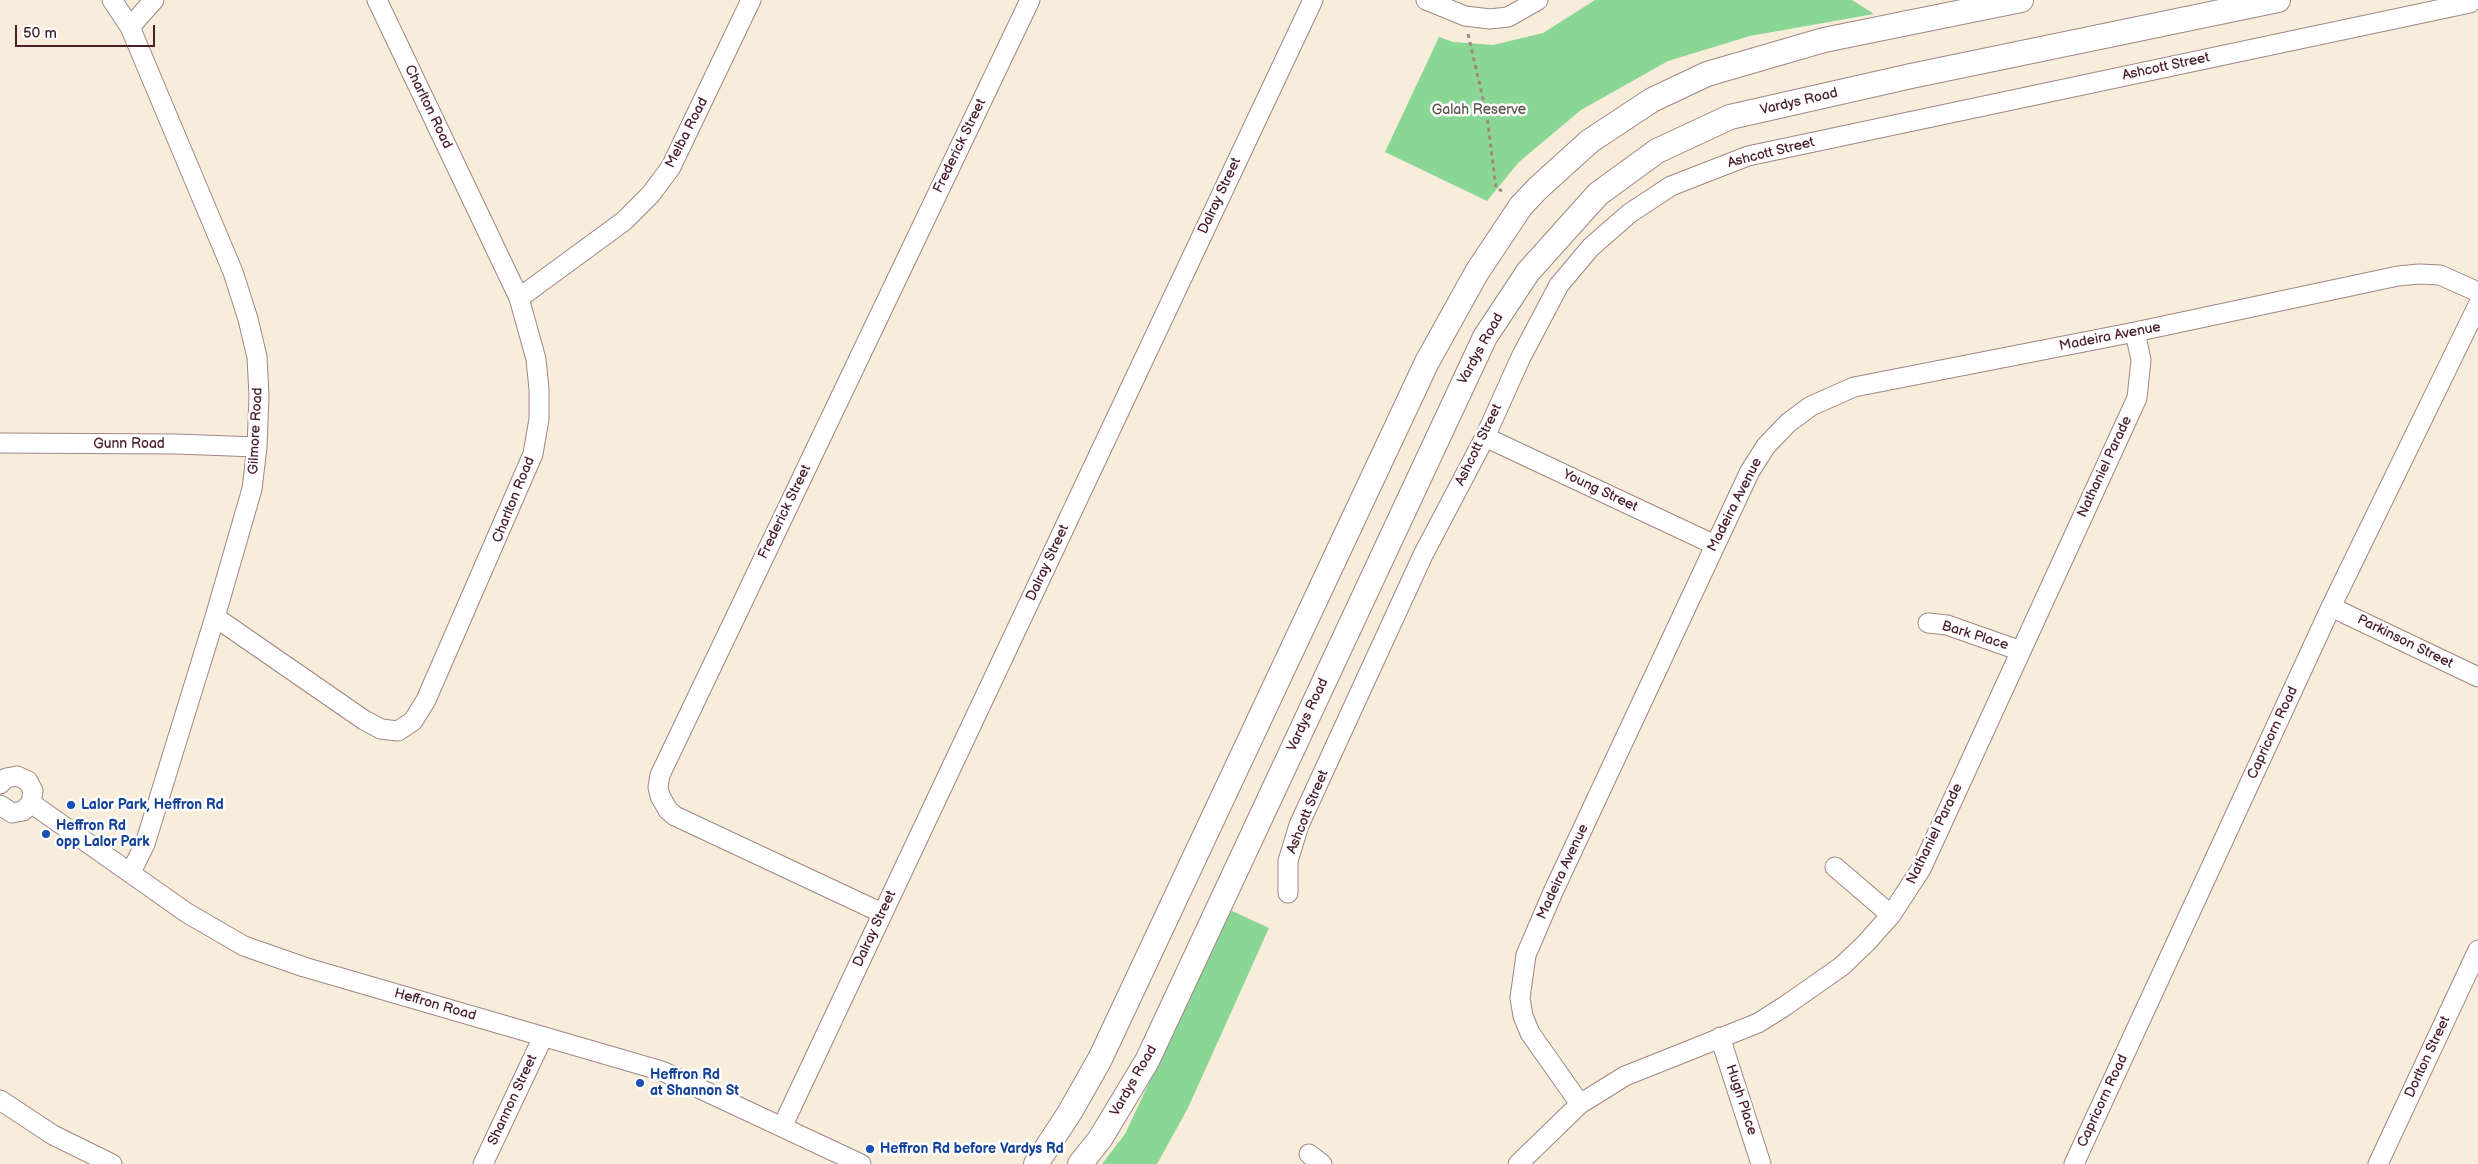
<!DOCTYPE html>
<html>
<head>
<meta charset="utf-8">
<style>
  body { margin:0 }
  #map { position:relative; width:2478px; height:1164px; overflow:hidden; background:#f8ecdb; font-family:"Balsamiq Sans",sans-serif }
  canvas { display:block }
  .scale { position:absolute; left:15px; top:25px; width:140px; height:22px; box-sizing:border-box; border:2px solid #4a1f2b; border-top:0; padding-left:6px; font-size:15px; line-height:18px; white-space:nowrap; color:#4a1f2b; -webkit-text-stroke:4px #fff; paint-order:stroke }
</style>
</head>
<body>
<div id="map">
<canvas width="2478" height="1164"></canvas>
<div class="scale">50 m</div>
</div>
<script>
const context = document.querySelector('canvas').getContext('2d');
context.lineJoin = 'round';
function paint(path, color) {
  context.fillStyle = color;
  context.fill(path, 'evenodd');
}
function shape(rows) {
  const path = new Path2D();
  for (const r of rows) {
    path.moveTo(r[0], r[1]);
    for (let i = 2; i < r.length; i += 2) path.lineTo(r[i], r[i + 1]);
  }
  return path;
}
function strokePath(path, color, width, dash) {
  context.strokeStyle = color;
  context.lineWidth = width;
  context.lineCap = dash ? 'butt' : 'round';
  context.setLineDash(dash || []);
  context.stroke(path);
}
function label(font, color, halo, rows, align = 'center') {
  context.font = font + ' "Balsamiq Sans",sans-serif';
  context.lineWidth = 5;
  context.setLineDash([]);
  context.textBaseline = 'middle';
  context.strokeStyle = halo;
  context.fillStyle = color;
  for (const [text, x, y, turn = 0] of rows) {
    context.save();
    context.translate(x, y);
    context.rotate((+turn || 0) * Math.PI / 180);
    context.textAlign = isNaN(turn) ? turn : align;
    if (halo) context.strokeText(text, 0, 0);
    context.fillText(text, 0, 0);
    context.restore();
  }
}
paint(shape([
  [1595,0,1852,0,1874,14,1750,36,1668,61,1581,110,1519,162,1487,201,1385,152,1439,37,1453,42,1493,45,1543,33],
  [1230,910,1269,928,1188,1108,1157,1164,1102,1164,1125,1134]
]), '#8ad795');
const minor = shape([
  [112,0,130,27,233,272,248,319,257,357,259,396,257,447,252,489,215,617,145,844,131,872],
  [1426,0,1465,16,1490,19,1508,17,1538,0],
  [130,27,154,0],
  [519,298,624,221,651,194,671,167,751,0],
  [1485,437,1715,545],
  [0,443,176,444,257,447],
  [2331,607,2478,677],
  [215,617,364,720,381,729,398,731,413,721,426,700,533,454,539,419,539,389,536,359,519,298,377,0],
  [1928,623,1947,625,2021,651],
  [0,784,6,778,17,776,28,781,33,791,31,803,23,811,12,813,0,805],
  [31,803,187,913,244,946,304,967,662,1071,861,1164],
  [1835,867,1891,915],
  [1288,893,1288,861,1299,825,1423,555,1485,437,1521,357,1559,285,1591,247,1630,213,1671,186,1748,156,2470,3],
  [882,913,675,816,668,810,660,796,658,787,660,775,1030,0],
  [1720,1037,1761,1164],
  [0,1100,53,1135,112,1164],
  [1580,1104,1530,1033,1523,1016,1520,998,1526,955,1553,892,1750,471,1766,446,1788,423,1811,406,1854,387,2135,332,2398,276,2419,274,2440,275,2478,292],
  [783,1125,1313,0],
  [1309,1154,1322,1164],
  [483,1164,543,1037],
  [1518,1164,1580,1104,1625,1076,1758,1023,1785,1006,1842,966,1866,943,1891,915,1921,869,2137,398,2141,360,2135,332],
  [2074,1164,2331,607,2478,305],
  [2378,1164,2478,950]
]);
const major = shape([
  [1036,1164,1070,1112,1100,1059,1427,362,1477,272,1521,206,1538,188,1590,141,1652,100,1707,74,1824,40,2021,0],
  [1080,1164,1100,1139,1147,1061,1485,337,1528,272,1598,194,1657,151,1730,117,1911,76,2278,0]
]);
strokePath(minor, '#a18683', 21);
strokePath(major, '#a18683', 26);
strokePath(shape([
  [1468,34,1487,116,1496,188,1502,191]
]), '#a18683', 3, [4, 4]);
strokePath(minor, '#fff', 19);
strokePath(major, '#fff', 24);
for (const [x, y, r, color] of [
  [71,805,5,"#1a4fb4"],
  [46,834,5,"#1a4fb4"],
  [640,1083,5,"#1a4fb4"],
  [870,1149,5,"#1a4fb4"]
]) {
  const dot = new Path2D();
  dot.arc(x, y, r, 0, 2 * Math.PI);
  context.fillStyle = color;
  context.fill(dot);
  strokePath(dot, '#fff', 2);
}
label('14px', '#4a1f2b', '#fff', [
  ["Ashcott Street",2166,67,-12],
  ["Vardys Road",1799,102,-13],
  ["Charlton Road",428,107,64],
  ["Melba Road",687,133,-63],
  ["Frederick Street",960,146,-64],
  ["Ashcott Street",1771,153,-14],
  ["Dalray Street",1220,196,-65],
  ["Madeira Avenue",2110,337,-11],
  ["Vardys Road",1481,349,-61],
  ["Gilmore Road",256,431,-87],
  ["Gunn Road",129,444],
  ["Ashcott Street",1479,445,-64],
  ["Nathaniel Parade",2105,467,-65],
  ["Young Street",1600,491,25],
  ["Charlton Road",514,500,-68],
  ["Madeira Avenue",1735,505,-63],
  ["Frederick Street",785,512,-64],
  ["Dalray Street",1048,563,-65],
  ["Bark Place",1975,636,17],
  ["Parkinson Street",2405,642,26],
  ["Vardys Road",1308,715,-65],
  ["Capricorn Road",2273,733,-65],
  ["Ashcott Street",1308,812,-68],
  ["Nathaniel Parade",1935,834,-64],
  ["Madeira Avenue",1563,872,-65],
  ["Dalray Street",875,929,-65],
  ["Heffron Road",435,1005,16],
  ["Dorlton Street",2428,1057,-65],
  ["Vardys Road",1134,1081,-60],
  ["Shannon Street",513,1100,-65],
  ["Hugh Place",1741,1100,72],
  ["Capricorn Road",2103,1101,-65]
]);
label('14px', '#5d564b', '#fff', [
  ["Galah Reserve",1479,110]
]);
label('bold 14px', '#164399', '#fff', [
  ["Lalor Park, Heffron Rd",81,805],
  ["Heffron Rd",56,826],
  ["opp Lalor Park",56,842],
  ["Heffron Rd",650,1075],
  ["at Shannon St",650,1091],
  ["Heffron Rd before Vardys Rd",880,1149]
], 'left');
</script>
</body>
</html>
